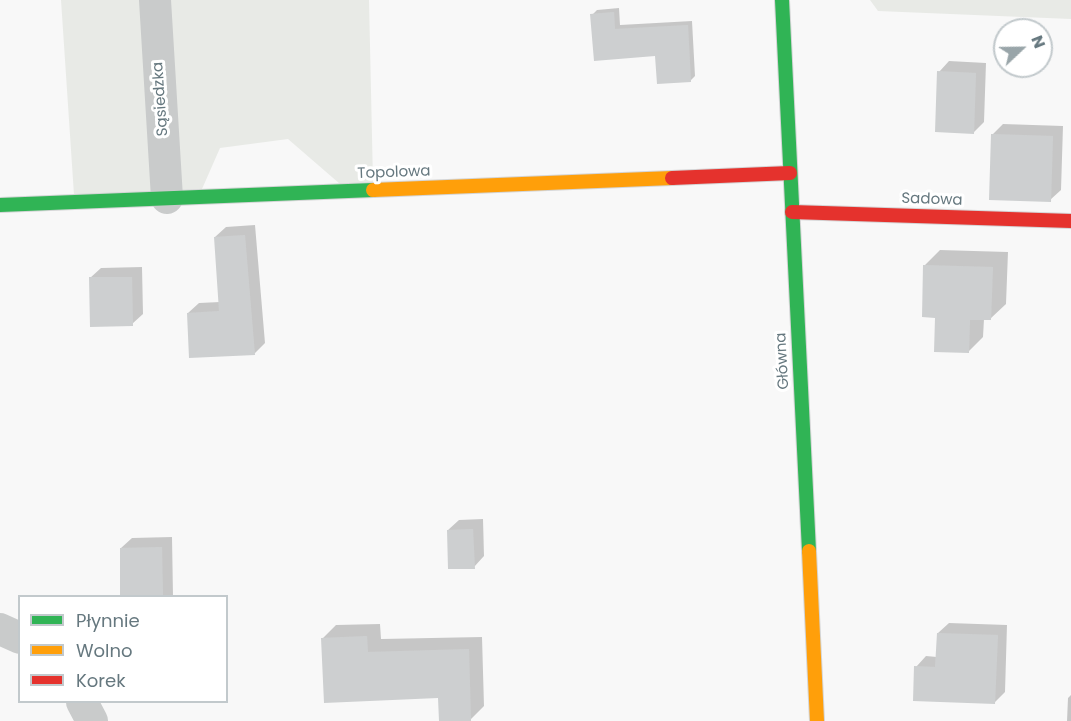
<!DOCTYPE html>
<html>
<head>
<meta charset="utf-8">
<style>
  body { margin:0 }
  #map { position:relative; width:1071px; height:721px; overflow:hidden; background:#f8f8f8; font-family:Poppins,sans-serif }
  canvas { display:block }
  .legend { position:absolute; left:18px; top:595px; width:210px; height:108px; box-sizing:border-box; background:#fff; border:2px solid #c2c9cc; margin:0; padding:8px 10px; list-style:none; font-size:18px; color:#66787f }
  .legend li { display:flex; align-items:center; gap:12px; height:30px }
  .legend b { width:30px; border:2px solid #c2c9cc }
  .north { position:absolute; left:993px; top:18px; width:60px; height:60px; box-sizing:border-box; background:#fff; border:2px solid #c2c9cc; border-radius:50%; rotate:68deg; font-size:16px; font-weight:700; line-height:24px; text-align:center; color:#66787f }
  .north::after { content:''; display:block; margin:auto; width:21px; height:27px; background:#99a5a9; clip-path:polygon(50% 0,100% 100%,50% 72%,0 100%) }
</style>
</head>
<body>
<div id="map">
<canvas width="1071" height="721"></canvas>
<ul class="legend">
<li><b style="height:8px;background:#30b455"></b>Płynnie</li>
<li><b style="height:8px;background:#ff9f0a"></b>Wolno</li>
<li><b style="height:8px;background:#e5322d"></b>Korek</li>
</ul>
<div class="north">N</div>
</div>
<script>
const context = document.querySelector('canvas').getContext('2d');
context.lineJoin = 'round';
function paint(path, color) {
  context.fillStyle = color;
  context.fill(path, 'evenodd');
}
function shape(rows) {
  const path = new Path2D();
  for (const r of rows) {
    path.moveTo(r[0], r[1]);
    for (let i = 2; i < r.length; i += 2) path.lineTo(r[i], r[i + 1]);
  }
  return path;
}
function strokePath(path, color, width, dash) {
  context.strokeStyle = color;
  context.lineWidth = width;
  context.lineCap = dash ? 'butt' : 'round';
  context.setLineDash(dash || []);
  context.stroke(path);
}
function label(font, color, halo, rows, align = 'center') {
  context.font = font + ' Poppins,sans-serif';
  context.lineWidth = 6;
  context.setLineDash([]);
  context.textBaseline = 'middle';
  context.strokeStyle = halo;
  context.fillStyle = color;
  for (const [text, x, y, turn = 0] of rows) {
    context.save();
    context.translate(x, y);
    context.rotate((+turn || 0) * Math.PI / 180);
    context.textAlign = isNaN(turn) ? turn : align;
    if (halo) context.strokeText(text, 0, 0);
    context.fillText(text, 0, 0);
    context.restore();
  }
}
paint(shape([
  [61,0,369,0,373,182,340,184,288,139,220,148,202,189,74,195],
  [870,0,1071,0,1071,19,878,11]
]), '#e8eae6');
paint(shape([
  [619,8,620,25,692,21,695,76,690,81,657,55,595,59,592,15,597,10],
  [949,61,986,63,984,122,974,132,939,72],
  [1003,124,1063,126,1061,190,1050,200,992,135],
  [255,225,265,343,254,354,188,313,199,303,220,302,215,237,226,227],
  [940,250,1008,252,1006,304,990,319,984,319,983,337,968,352,937,316,925,265],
  [142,267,143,314,132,324,90,278,101,268],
  [483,519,484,556,474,567,448,530,459,520],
  [172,537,173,596,122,596,121,548,132,538],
  [949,623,1007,625,1005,692,995,702,916,667,926,656,937,657,938,633],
  [380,624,381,639,482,637,484,706,471,719,439,697,323,638,336,625],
  [1071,695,1071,721,1067,721,1068,698]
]), '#0003');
paint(shape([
  [614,12,615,29,688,25,691,82,657,84,655,56,594,61,590,14],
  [937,71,976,73,974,134,935,132],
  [991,134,1053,136,1051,202,989,200],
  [245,235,255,355,189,358,187,313,219,311,214,237],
  [923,265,993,267,991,320,970,320,969,353,934,352,935,318,922,317],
  [89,277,132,277,133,326,90,327],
  [473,529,475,569,448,569,447,530],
  [162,547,163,597,120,597,120,548],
  [937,633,998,635,995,704,913,701,914,666,935,667],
  [367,636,368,652,469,649,471,721,439,721,438,698,324,703,321,638]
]), '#cdcfd0');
const fast = shape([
  [782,0,809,551],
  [0,205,373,190]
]);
const slow = shape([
  [373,190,672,178],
  [809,551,817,721]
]);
const jam = shape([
  [672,178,790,173],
  [792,212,1071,221]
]);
strokePath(fast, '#d4d5d6', 16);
strokePath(slow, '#d4d5d6', 16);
strokePath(jam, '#d4d5d6', 16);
strokePath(shape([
  [155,0,167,198],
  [0,629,20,638],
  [82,702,92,721]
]), '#c9cbcb', 32);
strokePath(fast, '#30b455', 14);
strokePath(slow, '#ff9f0a', 14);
strokePath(jam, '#e5322d', 14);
label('15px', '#66787f', '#fff', [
  ["Sąsiedzka",161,99,-94],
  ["Topolowa",394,173,-2],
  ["Sadowa",932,200,2],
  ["Główna",783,361,-93]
]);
</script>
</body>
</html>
